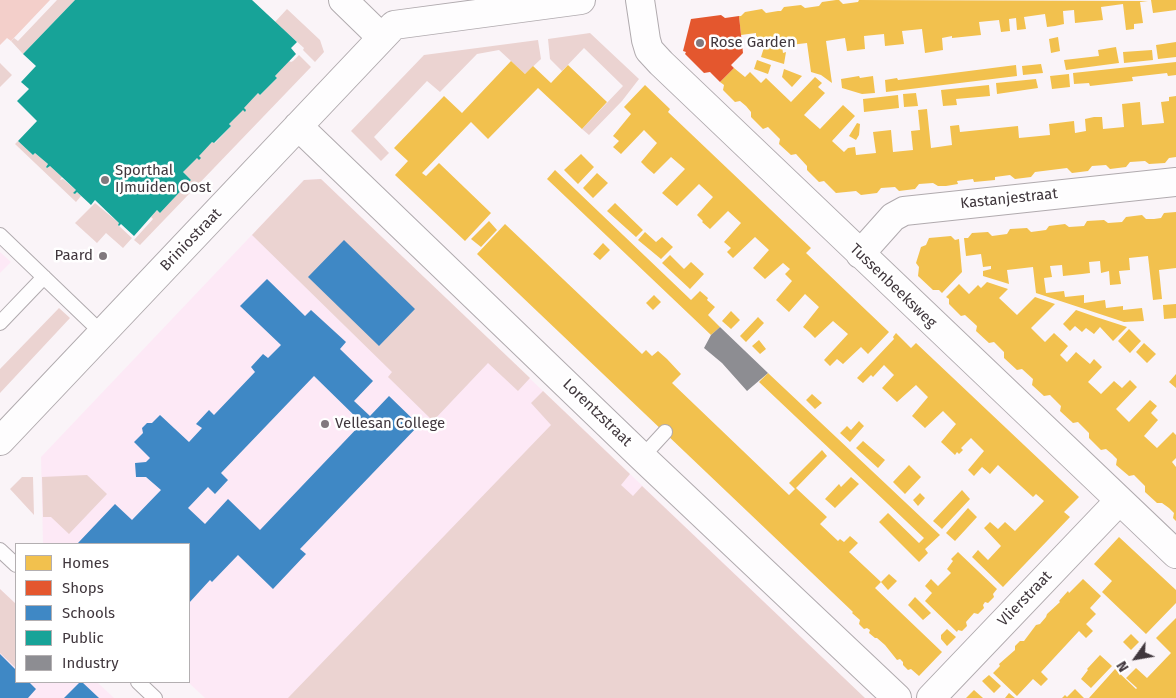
<!DOCTYPE html>
<html>
<head>
<meta charset="utf-8">
<style>
  body { margin:0 }
  #map { position:relative; width:1176px; height:698px; overflow:hidden; background:#faf4f8; font-family:"Fira Sans",sans-serif }
  canvas { display:block }
  .legend { position:absolute; left:15px; top:543px; width:175px; height:140px; box-sizing:border-box; background:#fff; border:1px solid #b3afb1; margin:0; padding:6px 9px; list-style:none; font-size:15px; color:#40373d }
  .legend li { display:flex; align-items:center; gap:10px; height:25px }
  .legend b { width:25px; border:1px solid #b3afb1 }
  .north { position:absolute; left:1111px; top:633px; width:50px; height:50px; -webkit-text-stroke:4px #fff; paint-order:stroke; rotate:238deg; font-size:14px; font-weight:700; line-height:20px; text-align:center; color:#40373d }
  .north::after { content:''; display:block; margin:auto; width:18px; height:22px; background:#40373d; clip-path:polygon(50% 0,100% 100%,50% 72%,0 100%) }
</style>
</head>
<body>
<div id="map">
<canvas width="1176" height="698"></canvas>
<ul class="legend">
<li><b style="height:14px;background:#f2c14e"></b>Homes</li>
<li><b style="height:14px;background:#e4572e"></b>Shops</li>
<li><b style="height:14px;background:#3f88c5"></b>Schools</li>
<li><b style="height:14px;background:#17a398"></b>Public</li>
<li><b style="height:14px;background:#8d8d92"></b>Industry</li>
</ul>
<div class="north">N</div>
</div>
<script>
const context = document.querySelector('canvas').getContext('2d');
context.lineJoin = 'round';
function paint(path, color) {
  context.fillStyle = color;
  context.fill(path, 'evenodd');
}
function shape(rows) {
  const path = new Path2D();
  for (const r of rows) {
    path.moveTo(r[0], r[1]);
    for (let i = 2; i < r.length; i += 2) path.lineTo(r[i], r[i + 1]);
  }
  return path;
}
function strokePath(path, color, width, dash) {
  context.strokeStyle = color;
  context.lineWidth = width;
  context.lineCap = dash ? 'butt' : 'round';
  context.setLineDash(dash || []);
  context.stroke(path);
}
function label(font, color, halo, rows, align = 'center') {
  context.font = font + ' "Fira Sans",sans-serif';
  context.lineWidth = 5;
  context.setLineDash([]);
  context.textBaseline = 'middle';
  context.strokeStyle = halo;
  context.fillStyle = color;
  for (const [text, x, y, turn = 0] of rows) {
    context.save();
    context.translate(x, y);
    context.rotate((+turn || 0) * Math.PI / 180);
    context.textAlign = isNaN(turn) ? turn : align;
    if (halo) context.strokeText(text, 0, 0);
    context.fillText(text, 0, 0);
    context.restore();
  }
}
paint(shape([
  [321,179,543,391,846,680,828,698,205,698,188,682,189,544,43,544,41,457,304,180],
  [0,252,11,262,0,273],
  [0,589,16,604,16,682,97,682,114,698,0,698]
]), '#fde9f6');
paint(shape([
  [57,0,75,0,23,54,11,41,14,38,18,41],
  [287,9,320,40,324,52,315,62,303,50,304,48,275,22],
  [590,33,639,79,622,101,589,135,582,129,623,86,584,48,562,71,550,59,548,39],
  [538,40,541,59,525,74,499,50,477,54,440,92,427,81,374,137,389,153,381,161,351,131,424,55],
  [299,55,311,67,140,245,134,240,153,219,151,217,157,210,160,213,191,180,183,172,212,142,215,143,231,126,229,124,258,93,260,95,277,78,275,76,289,61,291,62,293,61],
  [0,63,12,75,0,87],
  [18,141,33,155,35,153,48,164,46,167,47,168,50,166,62,177,60,180,63,179,76,190,74,193,75,194,77,192,81,196,76,202,15,144],
  [321,179,530,378,518,391,488,363,433,421,388,377,392,372,252,235,304,180],
  [95,203,119,223,118,225,132,238,123,248,106,233,97,243,75,223],
  [59,308,70,318,0,393,0,369],
  [543,391,630,474,621,485,633,496,642,486,865,698,288,698,551,425,531,403],
  [87,475,107,494,69,534,51,517,43,517,42,477],
  [22,477,33,477,34,515,10,489],
  [0,589,16,604,16,668,0,653]
]), '#ebd3d1');
paint(shape([
  [0,0,50,0,11,41,7,38,0,45]
]), '#f3cfca');
paint(shape([
  [836,0,839,0,843,4,858,2,859,0,1148,1,1140,2,1143,23,1134,24,1134,29,1126,30,1123,4,1101,7,1103,20,1075,23,1074,10,1063,11,1064,24,1055,26,1047,27,1045,14,1024,17,1026,29,1017,30,1016,18,1009,19,1010,31,1001,32,999,20,979,22,981,35,952,38,952,36,942,38,943,50,925,53,922,29,902,31,904,44,885,46,884,34,864,36,865,49,847,51,845,38,826,41,832,83,821,75,811,72,807,43,782,46,783,53,786,52,784,64,761,57,766,41,756,42,756,33,741,35,739,16,741,16,745,12,762,9,766,13,778,11,781,11,784,7,801,5,805,8,819,6,822,2],
  [1151,0,1176,0,1176,10,1153,13],
  [1058,37,1060,51,1051,53,1049,39],
  [1176,42,1176,57,1158,59,1156,45],
  [1116,47,1119,63,1066,70,1064,60,1099,56,1098,50],
  [1152,50,1153,60,1124,63,1123,52],
  [757,60,771,65,768,74,754,69],
  [511,61,525,74,533,66,551,83,568,65,607,102,582,129,538,88,488,139,471,122,422,173,426,176,439,163,491,213,465,241,395,175,408,161,394,148,444,96,462,113],
  [1176,62,1176,75,1168,76,1167,73,1132,77,1133,81,1090,86,1089,83,1074,84,1073,73],
  [1041,64,1043,73,1023,75,1022,66],
  [1016,65,1017,76,886,92,885,80,897,78,898,80],
  [734,68,745,77,750,72,761,83,766,78,791,102,815,77,822,83,818,87,825,93,804,115,820,129,843,105,855,116,832,141,844,152,848,148,855,147,856,155,876,153,873,132,891,130,893,152,913,150,911,131,920,130,918,110,927,109,931,148,952,145,950,126,959,125,960,132,1018,126,1019,138,1050,135,1049,124,1074,121,1075,133,1086,131,1085,119,1094,117,1102,117,1103,129,1124,127,1122,104,1140,102,1142,125,1164,123,1161,102,1169,101,1169,97,1176,96,1176,157,1169,158,1165,163,1149,164,1145,161,1130,162,1126,167,1110,169,1106,165,1092,166,1088,171,1072,173,1067,168,1035,172,1031,177,1015,179,1010,175,995,177,995,180,974,182,973,179,957,181,958,184,946,186,938,186,933,183,919,184,915,189,899,191,895,187,881,188,877,193,861,195,856,191,836,193,824,181,819,182,807,170,807,166,796,154,791,155,779,144,780,139,768,127,763,129,751,117,751,112,746,106,740,101,735,102,723,90,724,85,720,82],
  [784,69,802,76,792,87,782,77],
  [1069,74,1070,87,1052,89,1050,76],
  [859,76,860,78,873,76,875,93,862,94,842,88,841,79],
  [1036,79,1038,88,997,94,996,83],
  [645,85,670,109,668,112,811,248,806,253,889,332,868,354,861,347,843,364,837,359,830,366,824,360,848,334,833,321,815,338,809,332,803,327,819,307,805,294,789,312,776,300,792,281,785,274,790,269,783,263,765,279,753,268,769,250,755,237,733,258,727,252,731,248,724,242,741,223,728,211,710,229,702,222,703,221,697,215,713,197,699,184,677,206,662,193,685,169,671,157,654,174,647,168,641,162,657,143,644,130,621,154,613,147,619,141,613,136,631,114,624,107],
  [989,85,990,96,956,99,957,105,943,106,941,90],
  [916,93,918,106,904,107,903,94],
  [898,95,899,108,864,112,863,99],
  [857,123,860,124,859,135,856,140,849,136],
  [581,154,594,167,578,184,564,170],
  [555,170,691,300,700,291,708,298,707,300,715,307,708,315,720,327,711,335,547,179],
  [597,173,608,183,593,198,583,188],
  [615,203,643,230,636,237,607,211],
  [1176,212,1176,268,1159,270,1162,299,1153,300,1148,256,1129,258,1130,270,1119,271,1121,284,1110,285,1109,271,1101,273,1100,261,1089,262,1090,273,1082,274,1063,276,1062,265,1050,266,1052,277,1044,278,1046,293,1064,291,1065,297,1084,295,1084,303,1105,300,1106,308,1123,306,1123,310,1142,308,1144,321,1124,322,1036,293,1033,267,1007,270,1009,284,983,276,983,271,991,269,991,266,983,267,981,254,966,256,964,238,968,238,972,233,988,232,992,236,1007,234,1010,229,1027,228,1031,232,1046,230,1049,226,1065,224,1069,227,1084,226,1087,221,1104,220,1108,223,1122,222,1126,217,1142,215,1146,219,1154,219,1161,218,1164,213],
  [489,221,497,230,481,247,471,239],
  [505,224,642,354,646,350,652,356,658,351,667,359,681,374,672,383,789,495,796,488,827,517,820,524,838,541,840,539,844,542,850,536,858,543,849,552,881,582,889,574,897,581,888,590,881,582,875,588,942,652,919,676,911,669,908,670,903,665,903,662,900,659,897,660,885,645,877,638,875,638,869,633,870,630,867,628,864,629,859,624,860,620,852,613,853,612,477,254],
  [645,232,656,242,662,237,673,247,661,259,638,240],
  [951,236,955,240,959,239,962,272,942,293,939,290,933,290,918,276,919,267,916,263,921,247,926,245,929,238],
  [603,243,610,250,600,260,593,254],
  [670,255,684,269,691,262,704,274,690,289,662,263],
  [987,282,1008,289,999,298,1017,315,1035,297,1055,304,1031,328,1045,342,1054,333,1068,346,1060,355,1067,362,1076,352,1090,364,1094,359,1102,367,1088,382,1101,394,1114,381,1122,388,1130,380,1137,387,1116,409,1129,422,1150,400,1157,406,1151,413,1158,420,1144,436,1157,448,1173,432,1176,435,1176,458,1172,462,1176,467,1176,521,1173,518,1174,513,1169,508,1162,503,1157,503,1145,492,1145,486,1134,475,1129,476,1116,465,1117,459,1112,454,1106,449,1101,450,1089,438,1089,433,1078,422,1073,423,1060,411,1061,406,1050,395,1044,396,1032,385,1033,379,1022,369,1017,370,1004,358,1004,352,994,342,989,343,976,331,977,326,965,315,961,316,949,304,949,299,946,297,959,284,969,294,978,285,981,288],
  [654,295,661,302,653,310,646,303],
  [1176,304,1176,318,1164,319,1163,305],
  [1076,310,1096,317,1127,327,1113,341,1100,327,1094,334,1086,328,1082,332,1075,326,1070,331,1063,324],
  [731,311,740,320,731,329,722,321],
  [758,317,764,323,746,342,740,336],
  [1129,329,1141,341,1130,353,1118,341],
  [896,333,911,348,916,343,1079,497,1064,512,1070,517,1003,587,972,557,978,550,988,560,1001,546,984,528,990,522,998,529,1005,522,1015,531,1044,501,1036,494,1033,497,998,465,990,474,982,467,974,476,968,470,984,451,971,438,961,448,963,450,959,454,957,452,955,455,941,442,956,424,943,411,925,428,912,416,928,397,916,385,897,402,882,388,894,375,884,365,873,377,871,375,863,383,857,378,894,339,893,337],
  [759,340,766,349,760,354,752,346],
  [1144,343,1156,354,1147,363,1136,352],
  [768,373,940,535,925,549,928,553,919,562,879,522,888,513,919,543,924,538,759,382],
  [1176,374,1176,388,1169,382],
  [812,394,822,403,815,409,806,400],
  [859,421,864,426,850,442,840,433,847,426,851,430],
  [863,441,885,460,878,468,856,448],
  [822,450,827,456,795,489,789,483],
  [909,465,921,477,905,494,893,482],
  [851,477,859,484,835,508,825,499,839,484,841,487],
  [962,490,970,499,942,529,933,521],
  [920,493,925,498,918,506,913,500],
  [968,508,977,517,955,541,946,533],
  [1119,537,1176,590,1176,603,1146,634,1102,592,1112,581,1094,564],
  [958,552,997,589,993,594,994,597,988,603,985,602,983,605,984,608,978,614,974,613,966,622,967,626,962,631,958,630,957,632,925,601,932,593,925,586,931,579,938,586,951,573,947,569,953,561,951,559],
  [1083,579,1101,596,1090,608,1096,614,1086,624,1093,631,1086,638,1079,631,1041,672,1048,679,1041,686,1033,679,1017,696,993,673,1000,666,999,664,1015,650,1015,646,1020,641,1024,641,1036,625,1040,624,1046,617,1047,614,1060,602,1059,601,1068,591,1069,593],
  [915,597,931,613,923,620,908,605],
  [1176,618,1176,698,1089,698,1115,669,1136,689,1143,682,1137,688,1126,678,1136,668,1147,678,1171,653,1156,638],
  [947,629,956,637,947,646,941,639,941,635],
  [1131,634,1139,642,1131,650,1123,642],
  [1100,655,1112,666,1091,688,1081,679,1088,670,1087,669],
  [989,675,1001,686,994,693,982,681],
  [1075,689,1084,698,1062,698,1065,695,1067,697],
  [974,690,983,698,966,698],
  [1009,693,1015,698,1005,698]
]), '#f2c14e');
paint(shape([
  [721,15,725,18,739,16,743,53,731,65,734,68,720,82,710,72,704,73,685,54,686,52,683,51,691,19]
]), '#e4572e');
paint(shape([
  [344,240,415,309,379,346,308,277],
  [267,279,305,316,311,310,346,342,340,349,373,381,354,401,370,416,389,396,419,425,300,549,306,554,273,589,238,555,212,582,210,580,189,603,189,544,80,544,78,543,115,504,132,520,161,490,146,477,136,477,135,463,146,462,150,458,134,442,143,433,142,428,147,423,152,423,160,415,189,442,202,428,196,424,209,410,214,415,255,372,251,367,263,354,268,358,281,345,240,306],
  [314,376,362,423,260,530,228,499,205,524,188,508,208,487,215,494,228,480,221,473],
  [0,654,16,670,16,682,29,682,36,689,28,698,0,698],
  [80,682,82,682,99,698,64,698]
]), '#3f88c5');
paint(shape([
  [75,0,252,0,297,42,291,48,296,54,275,76,277,78,260,95,258,93,244,108,246,110,245,112,243,110,229,124,231,126,214,143,212,142,199,156,201,158,199,160,197,158,183,172,191,180,160,213,157,210,134,236,121,224,119,226,118,225,119,223,95,200,91,205,77,192,75,194,73,193,76,190,62,177,50,166,47,168,46,167,48,164,35,153,33,155,18,141,37,121,17,101,29,89,21,82,36,66,23,54]
]), '#17a398');
paint(shape([
  [720,327,768,373,747,391,722,363,704,348,711,335]
]), '#8d8d92');
const service = shape([
  [0,235,102,333],
  [0,323,44,277],
  [642,457,665,432],
  [0,550,16,565],
  [138,682,155,698]
]);
const minor = shape([
  [343,0,381,37],
  [640,0,646,40,649,50,661,63,1176,554],
  [298,126,642,457,897,698],
  [860,254,893,217,904,211,1176,182],
  [0,441,394,25,581,0],
  [931,698,1119,501]
]);
strokePath(service, '#b0aaae', 16);
strokePath(minor, '#b0aaae', 30);
strokePath(service, '#fefdfe', 14);
strokePath(minor, '#fefdfe', 28);
for (const [x, y, r, color] of [
  [700,43,5,"#81797e"],
  [105,180,5,"#81797e"],
  [103,256,5,"#81797e"],
  [325,424,5,"#81797e"]
]) {
  const dot = new Path2D();
  dot.arc(x, y, r, 0, 2 * Math.PI);
  context.fillStyle = color;
  context.fill(dot);
  strokePath(dot, '#fff', 2);
}
label('15px', '#40373d', '#fff', [
  ["Rose Garden",710,43],
  ["Sporthal",115,171],
  ["IJmuiden Oost",115,188],
  ["Paard",93,256,"right"],
  ["Vellesan College",335,424]
], 'left');
label('15px', '#40373d', '#fff', [
  ["Kastanjestraat",1009,199,-6],
  ["Briniostraat",191,240,-46],
  ["Tussenbeeksweg",893,286,44],
  ["Lorentzstraat",597,413,44],
  ["Vlierstraat",1025,599,-46]
]);
</script>
</body>
</html>
